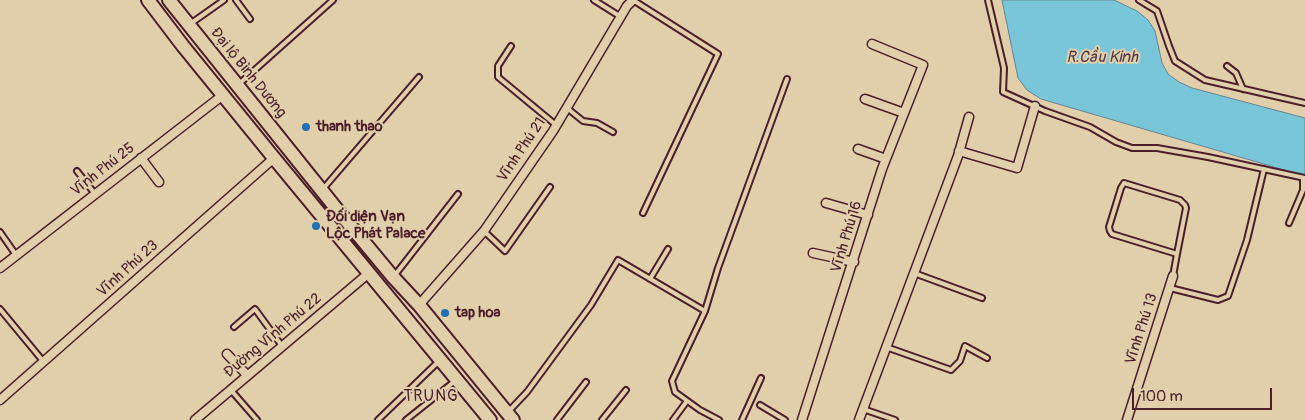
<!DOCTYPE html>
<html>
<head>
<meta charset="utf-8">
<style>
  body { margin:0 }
  #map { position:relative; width:1305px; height:420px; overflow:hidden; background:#e1cfac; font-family:Pangolin,sans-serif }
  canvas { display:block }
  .scale { position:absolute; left:1132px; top:388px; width:140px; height:22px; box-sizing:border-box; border:2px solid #4a1f2b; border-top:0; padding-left:6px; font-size:15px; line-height:18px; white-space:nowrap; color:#4a1f2b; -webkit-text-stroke:4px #e1cfac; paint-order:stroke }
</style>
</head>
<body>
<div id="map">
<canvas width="1305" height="420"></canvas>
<div class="scale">100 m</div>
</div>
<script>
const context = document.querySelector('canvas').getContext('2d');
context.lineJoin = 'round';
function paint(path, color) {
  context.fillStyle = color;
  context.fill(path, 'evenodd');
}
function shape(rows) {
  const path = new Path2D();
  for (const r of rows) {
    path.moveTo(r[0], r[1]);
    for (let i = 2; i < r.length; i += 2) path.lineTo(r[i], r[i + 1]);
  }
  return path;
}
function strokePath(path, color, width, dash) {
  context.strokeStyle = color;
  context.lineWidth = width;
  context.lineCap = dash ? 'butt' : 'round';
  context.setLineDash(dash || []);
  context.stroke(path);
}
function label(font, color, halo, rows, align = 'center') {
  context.font = font + ' Pangolin,sans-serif';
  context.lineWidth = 4;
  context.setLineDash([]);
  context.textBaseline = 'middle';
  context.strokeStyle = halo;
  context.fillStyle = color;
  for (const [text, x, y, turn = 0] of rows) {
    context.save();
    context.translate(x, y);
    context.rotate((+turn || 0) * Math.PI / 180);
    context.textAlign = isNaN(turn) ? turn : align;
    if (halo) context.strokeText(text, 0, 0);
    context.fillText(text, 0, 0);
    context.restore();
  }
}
const water = shape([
  [1002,0,1114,0,1137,11,1148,20,1155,31,1162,63,1168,74,1179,82,1192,88,1305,118,1305,176,1041,99,1027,90,1018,78,1002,0]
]);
paint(water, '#7ac6d9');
strokePath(water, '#678393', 1);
const service = shape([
  [236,0,250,19],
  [594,0,621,17],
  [633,0,718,54,643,213],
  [988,0,1004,68,1003,92,1045,111,1090,127,1116,142,1132,148,1157,148,1208,157,1305,178],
  [1139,0,1157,11,1169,46,1175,61,1205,80,1305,103],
  [190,24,224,0],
  [511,46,498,66,498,77,556,125],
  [1227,66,1236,73,1243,89],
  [239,84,333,0],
  [567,108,583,121,597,123,613,132],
  [77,171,95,194],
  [323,189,419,77],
  [1289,223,1303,190,1303,178],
  [484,231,505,251,550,187],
  [0,232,16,255],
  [914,273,982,298],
  [395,275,458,194],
  [1173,276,1177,254,1186,208,1185,205,1180,200,1124,183,1121,188,1109,227,1110,231,1112,234,1177,254],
  [650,279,668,249],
  [1170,288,1218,300,1228,296,1247,240,1264,169],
  [0,309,43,361],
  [705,311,672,381,675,392,700,410,719,420],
  [234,327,255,309,282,346],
  [886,347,951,370,960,361,965,346,987,358],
  [230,389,257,420],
  [760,405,785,420],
  [863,409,895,420],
  [509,411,527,392,591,305,618,260,705,311,718,268,787,79],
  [378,420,438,362],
  [406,420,455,381],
  [557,420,586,382],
  [602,420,626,390],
  [673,420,687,401],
  [742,420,761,378]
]);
const minor = shape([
  [865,99,904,113],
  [858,149,886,159],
  [959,151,1017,168,1035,106],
  [141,158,159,182],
  [826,203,868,215],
  [813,253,854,262],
  [0,268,223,95],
  [419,305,484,231,553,131,627,6,633,0],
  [227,354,247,375],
  [0,400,274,158],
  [195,420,369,273],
  [802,420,882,169,923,65,872,44],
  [859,420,958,156,969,117],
  [1127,420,1173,276]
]);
const trunk = shape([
  [148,0,183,46,274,158,490,420],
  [169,0,339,212,393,277,419,305,513,420]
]);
strokePath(service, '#4a1f2b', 8);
strokePath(minor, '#4a1f2b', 11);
strokePath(trunk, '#4a1f2b', 16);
strokePath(service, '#e1cfac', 4);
strokePath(minor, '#e1cfac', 8);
strokePath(trunk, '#e1cfac', 12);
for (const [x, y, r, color] of [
  [306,127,5,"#1f6fb2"],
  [316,226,5,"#1f6fb2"],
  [445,313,5,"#1f6fb2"]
]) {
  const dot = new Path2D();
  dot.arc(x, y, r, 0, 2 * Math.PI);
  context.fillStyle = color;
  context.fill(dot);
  strokePath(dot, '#e1cfac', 2);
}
label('15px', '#4a1f2b', '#e1cfac', [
  ["Đại lộ Bình Dương",248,73,51],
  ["Vĩnh Phú 21",522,150,-56],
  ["Vĩnh Phú 25",103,170,-38],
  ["Vĩnh Phú 16",847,237,-73],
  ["Vĩnh Phú 23",128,269,-42],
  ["Vĩnh Phú 13",1142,329,-72],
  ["Đường Vĩnh Phú 22",273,336,-40]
]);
label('bold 15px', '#4a1f2b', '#e1cfac', [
  ["thanh thao",316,127],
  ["Đối diện Vạn",326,217],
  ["Lộc Phát Palace",326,234],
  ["tap hoa",455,313]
], 'left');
label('italic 16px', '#513845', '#e1cfac', [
  ["R.Cầu Kinh",1102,58]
]);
context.letterSpacing = '1px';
label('16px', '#4a1f2b', '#e1cfac', [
  ["TRUNG",431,397]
]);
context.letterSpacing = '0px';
</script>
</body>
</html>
